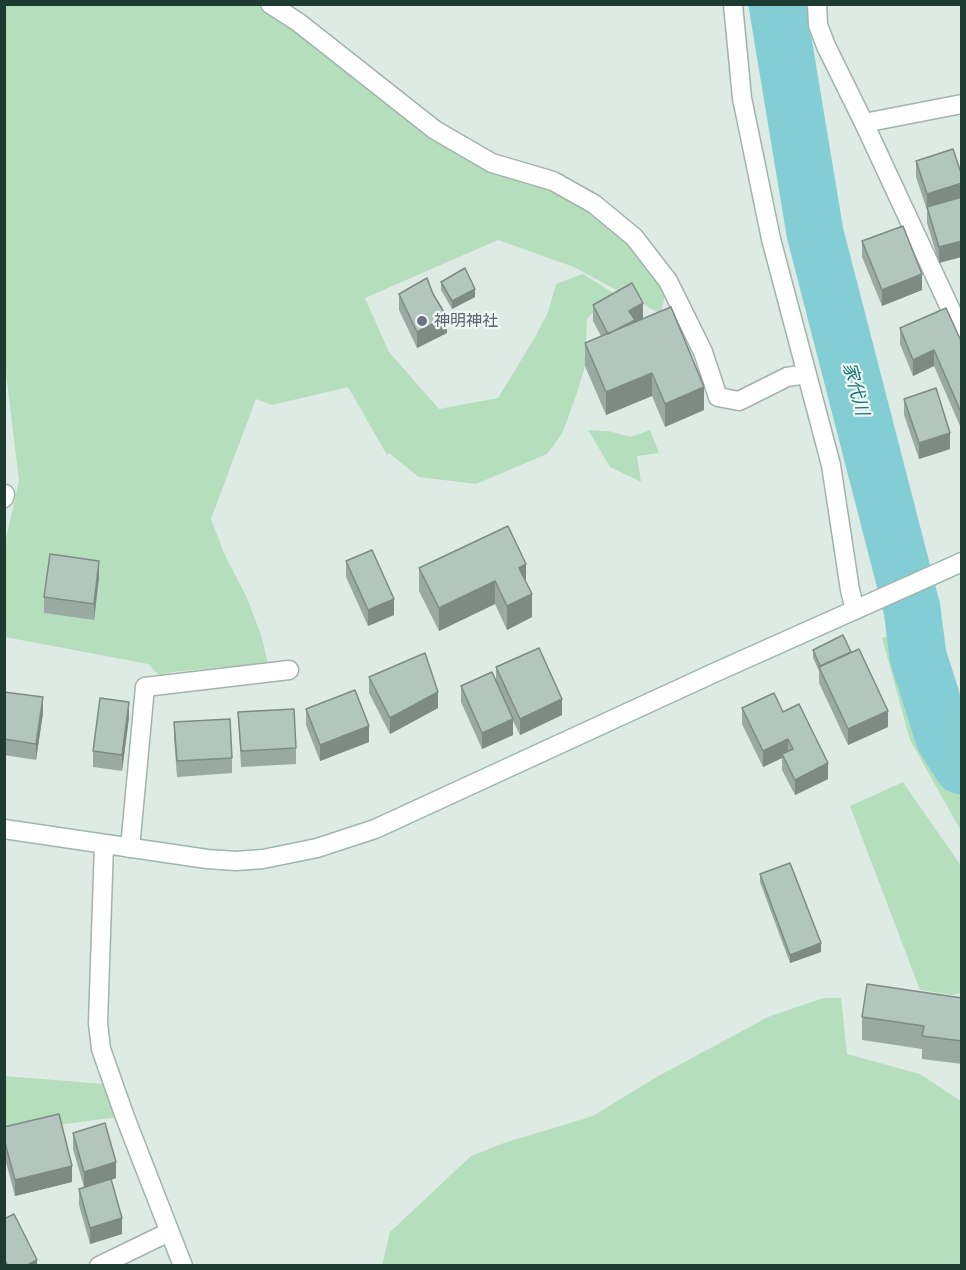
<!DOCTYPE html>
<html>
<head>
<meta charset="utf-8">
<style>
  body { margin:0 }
  #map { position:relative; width:966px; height:1270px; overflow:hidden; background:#deebe4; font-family:"Noto Sans",sans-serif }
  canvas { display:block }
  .frame { position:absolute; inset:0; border:6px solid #1e3b31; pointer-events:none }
</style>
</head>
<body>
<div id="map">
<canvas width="966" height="1270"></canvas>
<div class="frame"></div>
</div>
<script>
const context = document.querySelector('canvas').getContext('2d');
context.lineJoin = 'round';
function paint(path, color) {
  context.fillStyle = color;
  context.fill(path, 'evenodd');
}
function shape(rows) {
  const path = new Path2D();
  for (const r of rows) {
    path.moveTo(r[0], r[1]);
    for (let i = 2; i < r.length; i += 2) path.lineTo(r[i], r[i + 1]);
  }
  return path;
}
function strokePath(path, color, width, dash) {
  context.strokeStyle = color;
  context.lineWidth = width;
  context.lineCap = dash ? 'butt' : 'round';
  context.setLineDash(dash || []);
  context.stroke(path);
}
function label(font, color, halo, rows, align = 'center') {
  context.font = font + ' "Noto Sans","Noto Sans JP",sans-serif';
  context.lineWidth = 4.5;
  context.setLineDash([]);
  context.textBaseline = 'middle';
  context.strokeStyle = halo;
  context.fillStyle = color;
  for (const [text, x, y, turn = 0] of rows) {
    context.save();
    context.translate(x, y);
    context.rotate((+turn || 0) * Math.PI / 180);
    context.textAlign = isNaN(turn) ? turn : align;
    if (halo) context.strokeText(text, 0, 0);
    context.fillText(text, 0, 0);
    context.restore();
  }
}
paint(shape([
  [251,4,288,15,468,149,556,183,634,237,668,281,661,314,574,267,498,240,365,298,389,352,439,409,498,398,534,339,548,312,556,284,583,274,618,296,602,304,587,319,585,366,576,396,562,434,547,454,476,484,419,477,389,453,387,455,348,387,272,405,256,399,211,519,224,553,247,598,261,635,268,663,173,672,159,675,148,664,5,637,5,543,19,481,6,373,5,372,5,5],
  [588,430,608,431,631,437,650,430,659,453,637,456,641,482,610,467],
  [899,633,917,670,929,702,960,701,961,705,961,831,910,740,882,638],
  [903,782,961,866,961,993,952,995,920,990,850,806],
  [823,998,841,998,847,1054,920,1074,961,1101,961,1265,382,1265,390,1232,471,1156,504,1143,593,1116,653,1079,768,1017],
  [4,1076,105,1084,118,1117,5,1132]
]), '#b5debd');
strokePath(shape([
  [777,4,815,233,912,609,918,656,944,738,962,766]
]), '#82ced4', 57);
const street = shape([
  [270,4,298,22,435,130,492,163,553,181,594,204,634,237,668,281,703,352,718,397,739,401,787,377,807,374],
  [733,4,742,98,771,239,831,465,850,590,855,610],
  [817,4,818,25,826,46,864,123,962,334],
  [864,123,962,104],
  [4,498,5,494],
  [104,844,98,1023,101,1049,125,1117,183,1266],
  [130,848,145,687,289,670],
  [99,1266,169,1232]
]);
const secondary = shape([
  [4,829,207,859,236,861,263,859,317,848,375,829,716,672,962,562]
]);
strokePath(street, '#a1b3ab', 21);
strokePath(secondary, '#9cb7ab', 21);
strokePath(street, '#fff', 18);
strokePath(secondary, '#fff', 18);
paint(shape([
  [953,149,939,263,927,223,927,210,916,177,916,161],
  [862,241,922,290,882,306,862,257],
  [441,282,475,297,452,309,441,290],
  [399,294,433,294,447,333,417,348,399,310],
  [593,305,643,319,704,410,665,427,652,396,606,415,585,366,585,343,601,336,593,321],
  [900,328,962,343,960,426,934,366,913,376,900,344],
  [904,399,950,449,919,459,904,415],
  [346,561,394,615,368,626,346,577],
  [419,568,526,583,532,617,507,630,495,604,439,631,419,591],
  [99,577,94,620,44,613,44,597],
  [813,650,851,652,888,727,848,745,819,683,819,671,813,658],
  [496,667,562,715,520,735,513,721,513,735,482,749,461,702,461,686,496,681],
  [369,677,438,708,390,734,369,693],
  [4,692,43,713,36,760,4,755],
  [742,708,783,712,828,779,795,795,782,770,782,758,763,767,742,724],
  [306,709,369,742,320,761,306,725],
  [238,712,296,748,296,764,241,767],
  [129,718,122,771,93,767,93,751],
  [174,722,232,758,232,773,177,777,174,738],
  [760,874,821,952,790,963,760,882],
  [962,998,962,1064,922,1059,922,1049,862,1040,862,1017],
  [4,1127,72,1182,15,1196,4,1155],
  [73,1133,116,1178,111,1180,122,1234,90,1244,79,1205,79,1189,84,1187,73,1149]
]), '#9aaaa3');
paint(shape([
  [962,183,962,199,927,207,927,210,927,194],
  [962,241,962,257,939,263,939,247],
  [922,274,922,290,882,306,882,290],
  [475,289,475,297,452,309,452,301],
  [643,303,643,319,609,350,629,311],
  [447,317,447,333,417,348,417,332],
  [934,350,934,366,913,376,913,360],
  [652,373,652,396,606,415,606,392],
  [704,387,704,410,665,427,665,404],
  [962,409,962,425,960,426,960,410],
  [950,433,950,449,919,459,919,443],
  [99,561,99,577,94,620,94,604],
  [526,564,526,587,519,568],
  [495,581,495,604,439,631,439,608],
  [532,594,532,617,507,630,507,606],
  [394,599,394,615,368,626,368,610],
  [438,692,438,708,390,734,390,718],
  [43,697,43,713,36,760,36,744],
  [562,699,562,715,520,735,520,719],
  [129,702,129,718,122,771,122,755],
  [888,711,888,727,848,745,848,729],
  [513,719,513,735,482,749,482,733],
  [369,726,369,742,320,761,320,745],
  [788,739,788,755,782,754,782,758,763,767,763,751],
  [828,763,828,779,795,795,795,780],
  [821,943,821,952,790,963,790,955],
  [116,1162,116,1178,84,1188,84,1172],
  [72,1166,72,1182,15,1196,15,1180],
  [122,1218,122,1234,90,1244,90,1228],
  [37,1260,37,1266,25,1266]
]), '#7d8b84');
const building = shape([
  [953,149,962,176,962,183,927,194,916,161,953,149],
  [962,197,962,241,939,247,927,207,962,197],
  [903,226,922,274,882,290,862,241,903,226],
  [465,268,475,289,452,301,441,282,465,268],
  [427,278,433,294,447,317,417,332,399,294,427,278],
  [632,283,643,303,629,311,635,320,608,334,593,305,632,283],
  [671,307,704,387,665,404,652,373,606,392,585,343,671,307],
  [946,308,962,343,962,409,960,410,934,350,913,360,900,328,946,308],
  [936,388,950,433,919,443,904,399,936,388],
  [508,526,526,564,519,568,532,594,507,606,495,581,439,608,419,568,508,526],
  [372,550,394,599,368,610,346,561,372,550],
  [50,554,99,561,94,604,44,597,50,554],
  [843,635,851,652,820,666,813,650,843,635],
  [539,648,562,699,520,719,496,667,539,648],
  [859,649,888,711,848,729,819,667,859,649],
  [425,653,438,692,390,718,369,677,425,653],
  [492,672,513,719,482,733,461,686,492,672],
  [355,690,369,726,320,745,306,709,355,690],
  [4,692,43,697,36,744,4,739,4,692],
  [774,693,783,712,799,704,828,763,795,780,782,754,793,749,788,739,763,751,742,708,774,693],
  [100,698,129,702,122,755,93,751,100,698],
  [294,709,296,748,241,751,238,712,294,709],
  [230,719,232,758,177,761,174,722,230,719],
  [790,863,821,943,790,955,760,874,790,863],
  [867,984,962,998,962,1041,922,1036,924,1026,862,1017,867,984],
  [59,1114,72,1166,15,1180,4,1139,4,1127,59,1114],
  [105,1123,116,1162,84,1172,73,1133,105,1123],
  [111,1179,122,1218,90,1228,79,1189,111,1179],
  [14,1214,37,1260,25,1266,8,1266,4,1258,4,1219,14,1214]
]);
paint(building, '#b3c6bd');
strokePath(building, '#7d8b84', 1.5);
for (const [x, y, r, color] of [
  [422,321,6,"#6b7280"]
]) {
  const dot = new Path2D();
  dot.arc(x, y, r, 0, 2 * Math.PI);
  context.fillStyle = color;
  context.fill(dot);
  strokePath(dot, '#eef7f2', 2);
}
label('16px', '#5b616d', '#eef7f2', [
  ["神明神社",434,321]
], 'left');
label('italic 18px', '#15727a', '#eef7f2', [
  ["家代川",855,389,75]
]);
</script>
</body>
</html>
